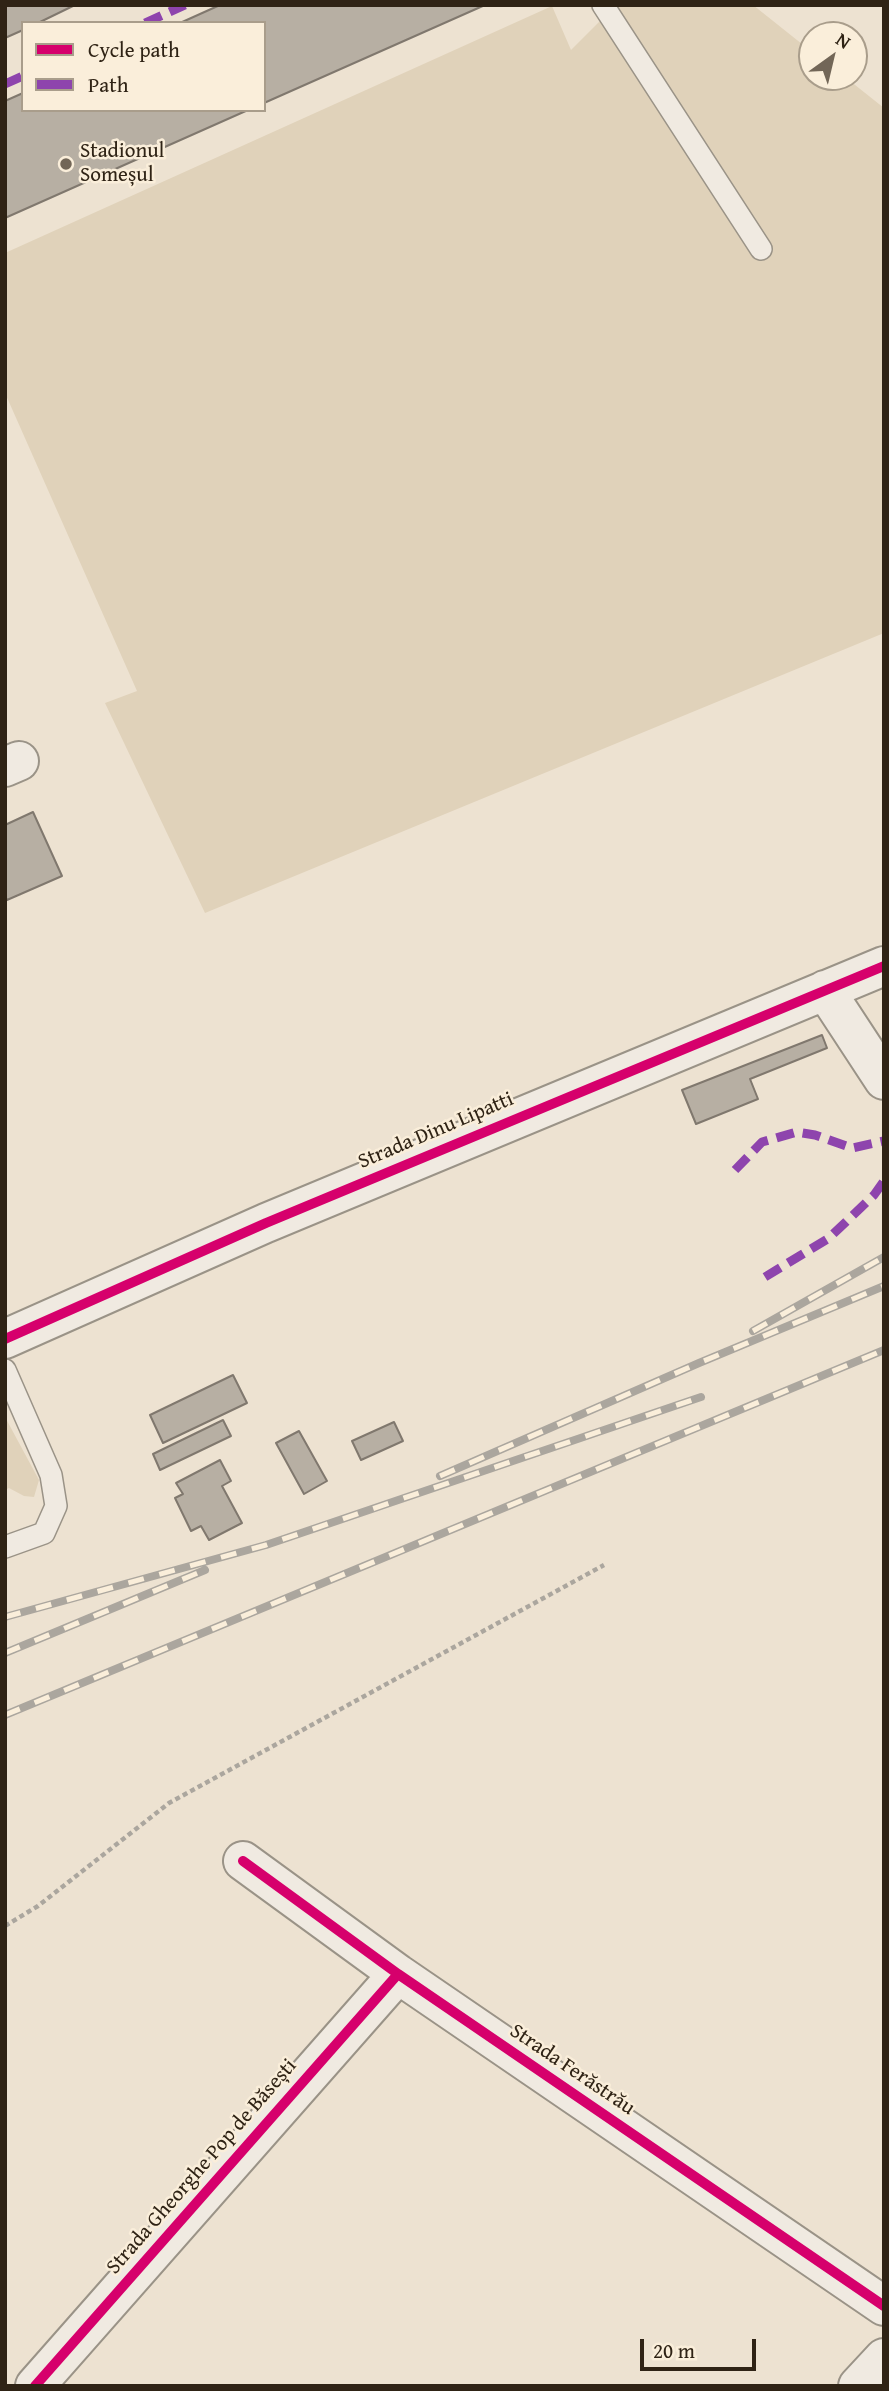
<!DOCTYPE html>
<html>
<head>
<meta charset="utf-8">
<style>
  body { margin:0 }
  #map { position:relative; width:889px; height:2391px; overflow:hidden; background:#ede2d1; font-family:"Gentium Book Plus",serif }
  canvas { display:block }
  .frame { position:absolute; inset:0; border:7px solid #2f2315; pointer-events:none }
  .legend { position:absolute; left:21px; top:21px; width:245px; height:91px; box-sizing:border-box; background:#faeeda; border:2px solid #a99d8b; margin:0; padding:9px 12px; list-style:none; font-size:21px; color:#2f2315 }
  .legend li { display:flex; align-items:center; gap:14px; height:35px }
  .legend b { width:35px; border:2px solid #a99d8b }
  .north { position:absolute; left:798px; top:21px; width:70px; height:70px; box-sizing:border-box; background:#faeeda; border:2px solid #a99d8b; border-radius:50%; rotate:34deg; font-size:19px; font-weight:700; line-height:28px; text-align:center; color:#2f2315 }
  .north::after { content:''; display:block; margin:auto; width:24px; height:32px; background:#726657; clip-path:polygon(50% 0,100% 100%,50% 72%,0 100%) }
  .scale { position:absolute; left:640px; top:2339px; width:116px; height:32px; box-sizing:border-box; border:4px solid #2f2315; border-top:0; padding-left:9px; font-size:21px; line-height:24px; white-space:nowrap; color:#2f2315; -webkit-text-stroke:5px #faeeda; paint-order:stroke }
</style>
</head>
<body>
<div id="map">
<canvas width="889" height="2391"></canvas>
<div class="frame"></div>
<ul class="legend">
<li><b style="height:9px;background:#d6006c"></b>Cycle path</li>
<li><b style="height:9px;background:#8e44ad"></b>Path</li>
</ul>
<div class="north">N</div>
<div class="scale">20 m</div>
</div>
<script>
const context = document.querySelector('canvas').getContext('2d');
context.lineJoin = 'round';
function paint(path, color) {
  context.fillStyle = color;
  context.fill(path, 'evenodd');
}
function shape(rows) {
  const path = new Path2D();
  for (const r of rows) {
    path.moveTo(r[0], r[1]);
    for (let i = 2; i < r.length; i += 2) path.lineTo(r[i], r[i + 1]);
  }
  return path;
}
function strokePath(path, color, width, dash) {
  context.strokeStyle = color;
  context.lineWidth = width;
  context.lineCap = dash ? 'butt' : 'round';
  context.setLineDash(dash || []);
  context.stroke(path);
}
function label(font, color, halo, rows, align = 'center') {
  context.font = font + ' "Gentium Book Plus",serif';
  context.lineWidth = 5;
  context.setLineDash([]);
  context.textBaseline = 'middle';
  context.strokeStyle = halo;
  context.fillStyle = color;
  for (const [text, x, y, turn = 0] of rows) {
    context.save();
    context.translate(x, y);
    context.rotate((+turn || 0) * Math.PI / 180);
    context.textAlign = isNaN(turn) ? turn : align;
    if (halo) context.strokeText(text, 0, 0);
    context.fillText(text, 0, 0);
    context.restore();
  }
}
paint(shape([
  [616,5,753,5,812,52,812,77,845,77,884,108,884,633,205,913,105,703,137,691,5,393,5,253,552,6,571,50],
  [5,1417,39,1480,34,1497,24,1496,9,1488,5,1490]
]), '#e0d2ba');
const building = shape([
  [5,5,75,5,38,23,23,23,23,30,5,38,5,5],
  [220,5,485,5,264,103,264,23,180,23,220,5],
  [23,93,23,110,248,110,5,218,5,101,23,93],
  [33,812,62,876,7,900,5,896,5,825,33,812],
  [822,1035,827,1048,750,1079,758,1099,696,1124,682,1090,822,1035],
  [233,1375,247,1403,163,1443,150,1415,233,1375],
  [223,1420,231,1436,160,1470,153,1454,223,1420],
  [394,1422,403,1441,361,1460,352,1441,394,1422],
  [299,1431,327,1481,304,1494,276,1443,299,1431],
  [220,1460,231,1481,222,1486,242,1523,209,1540,201,1526,191,1531,175,1498,183,1494,176,1483,220,1460]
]);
paint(building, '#b7afa3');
strokePath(building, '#80786e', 2);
const lane = shape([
  [603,5,761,249],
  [5,1370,51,1475,56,1506,44,1533,5,1547]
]);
const street = shape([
  [5,767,19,761],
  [825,990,884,1080],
  [5,1339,266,1223,884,966],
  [243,1861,398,1974,884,2306],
  [35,2386,398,1974],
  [858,2386,884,2358]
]);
strokePath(lane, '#9a9387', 24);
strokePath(street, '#9a9387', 42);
strokePath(shape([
  [5,1926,38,1906,169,1803,604,1565]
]), '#aba69e', 4.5, [5, 3.5]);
strokePath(lane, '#f0eae1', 21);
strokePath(street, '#f0eae1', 38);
const rail = shape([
  [753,1331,884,1257],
  [440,1476,699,1363,884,1286],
  [5,1617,266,1545,701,1397],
  [5,1653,205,1570],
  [5,1715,884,1350]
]);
strokePath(rail, '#aba69e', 8);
strokePath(rail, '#faeeda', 5, [16]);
strokePath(shape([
  [145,23,185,5],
  [5,84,23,76],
  [735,1170,762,1142,797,1132,815,1135,852,1148,884,1141],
  [765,1277,829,1238,874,1195,884,1181]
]), '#8e44ad', 9, [18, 9]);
strokePath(shape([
  [5,1339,266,1223,884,966],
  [243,1861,398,1974,884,2306],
  [35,2386,398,1974]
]), '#d6006c', 10);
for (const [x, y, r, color] of [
  [66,164,7,"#726657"]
]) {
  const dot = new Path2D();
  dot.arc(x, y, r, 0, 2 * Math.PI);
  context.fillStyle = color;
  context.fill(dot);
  strokePath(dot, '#faeeda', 2.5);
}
label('21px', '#2f2315', '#faeeda', [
  ["Stadionul",80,152],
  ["Someșul",80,176]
], 'left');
label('21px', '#2f2315', '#faeeda', [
  ["Strada Dinu Lipatti",436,1131,-23],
  ["Strada Ferăstrău",572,2070,34],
  ["Strada Gheorghe Pop de Băsești",202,2167,-49]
]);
</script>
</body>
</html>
